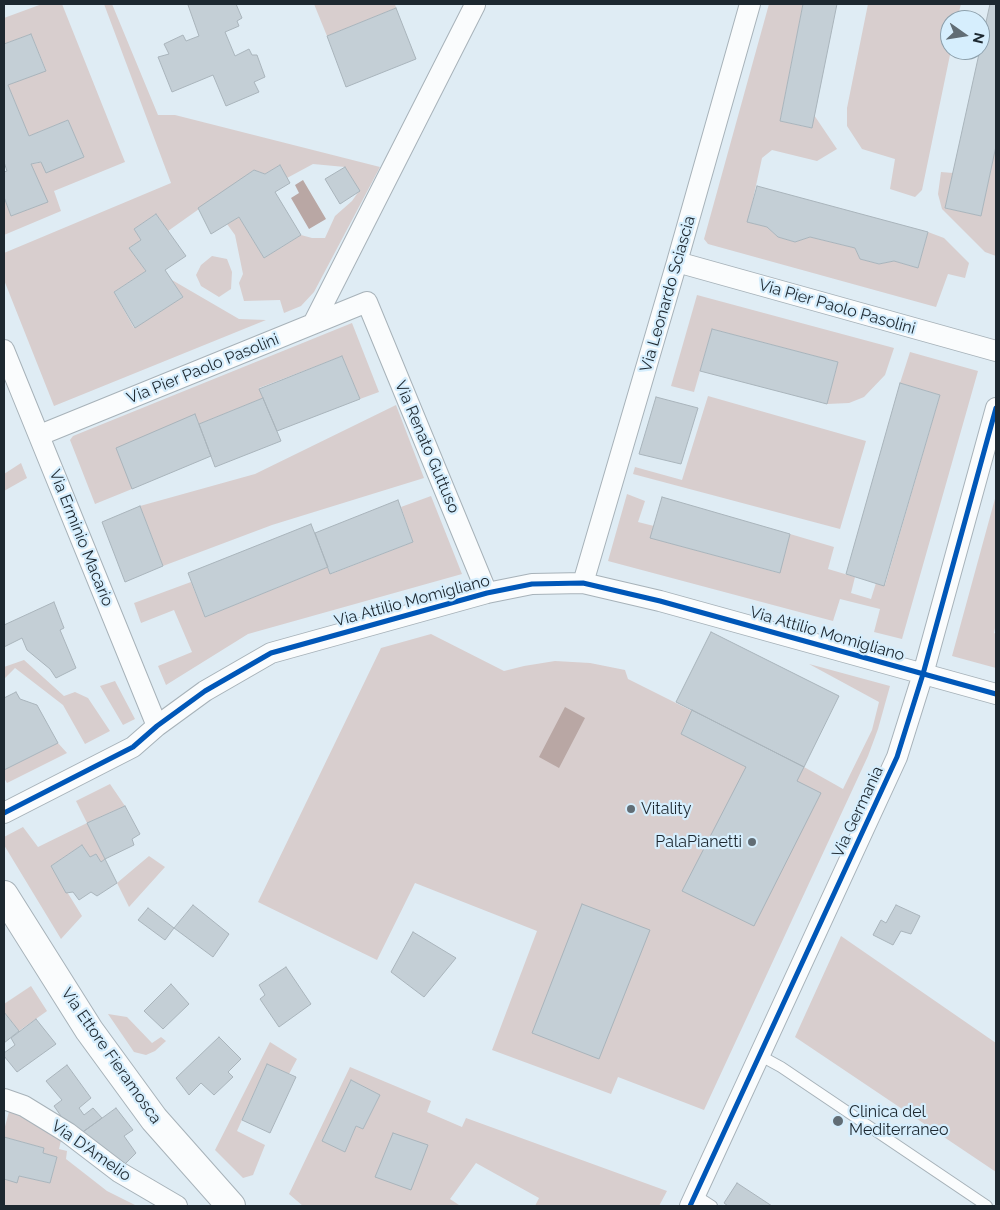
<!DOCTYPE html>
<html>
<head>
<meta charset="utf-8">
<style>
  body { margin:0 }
  #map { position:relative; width:1000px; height:1210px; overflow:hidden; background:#dfecf4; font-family:Raleway,sans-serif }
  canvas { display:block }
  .frame { position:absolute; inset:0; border:5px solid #1d2830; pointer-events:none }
  .north { position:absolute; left:940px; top:10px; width:50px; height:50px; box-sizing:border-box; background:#d6eefd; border:1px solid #8c9fab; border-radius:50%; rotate:103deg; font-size:14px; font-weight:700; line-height:20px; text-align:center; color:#1d2830 }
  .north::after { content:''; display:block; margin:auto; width:18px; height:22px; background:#616d75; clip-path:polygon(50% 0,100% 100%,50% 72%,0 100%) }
</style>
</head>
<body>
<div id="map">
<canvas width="1000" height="1210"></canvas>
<div class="frame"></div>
<div class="north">N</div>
</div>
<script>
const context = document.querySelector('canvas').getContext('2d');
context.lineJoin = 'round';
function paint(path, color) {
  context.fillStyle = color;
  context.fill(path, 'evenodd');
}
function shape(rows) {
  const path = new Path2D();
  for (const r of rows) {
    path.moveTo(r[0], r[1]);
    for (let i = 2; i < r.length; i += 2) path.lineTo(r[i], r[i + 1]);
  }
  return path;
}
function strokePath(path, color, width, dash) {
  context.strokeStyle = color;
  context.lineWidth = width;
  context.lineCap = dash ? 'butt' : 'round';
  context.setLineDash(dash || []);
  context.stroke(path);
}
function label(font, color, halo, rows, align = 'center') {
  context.font = font + ' Raleway,sans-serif';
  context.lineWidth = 4.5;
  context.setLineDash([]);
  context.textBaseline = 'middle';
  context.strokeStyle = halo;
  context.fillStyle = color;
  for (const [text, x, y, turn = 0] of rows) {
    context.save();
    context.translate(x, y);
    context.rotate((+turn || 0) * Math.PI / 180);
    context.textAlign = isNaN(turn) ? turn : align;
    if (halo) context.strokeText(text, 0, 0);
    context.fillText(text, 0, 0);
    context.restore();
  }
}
paint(shape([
  [42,4,62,4,125,162,54,191,61,211,4,235,4,197,11,216,47,202,31,164,84,157,68,120,29,136,8,85,46,70,31,34,4,44,4,18],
  [104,4,112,4,158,115,175,115,380,167,314,292,301,306,284,313,280,300,244,301,239,283,243,274,235,235,227,224,239,217,264,258,301,235,312,238,325,238,335,216,352,201,359,191,345,167,313,164,287,178,280,165,265,174,254,170,168,231,156,214,134,229,141,240,129,248,146,271,114,292,134,328,183,297,172,280,239,319,266,320,54,406,4,280,4,253,171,183],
  [314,4,395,4,396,8,327,36],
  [769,4,803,4,780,121,811,128,814,115,837,149,817,161,772,150,762,158,748,222,767,227,778,237,795,242,810,237,855,248,860,259,879,264,894,261,918,268,928,232,944,238,969,263,965,278,948,274,936,307,708,244,704,239],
  [868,4,961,4,957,20,950,20,951,50,922,190,915,197,890,189,895,159,862,149,847,126,847,108],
  [996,146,996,256,985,252,942,209,938,194,941,172,953,173,945,208,981,216],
  [212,256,227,259,232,272,231,289,219,297,201,286,196,275,201,265],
  [697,295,894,348,885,375,864,397,849,403,827,404,838,362,712,329,694,392,671,386],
  [352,323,379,392,360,399,342,356,306,370,259,388,263,398,199,424,195,415,132,489,95,504,70,440,73,436],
  [910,352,978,371,902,639,874,632,880,609,840,599,833,621,608,561,627,494,645,501,638,522,654,526,651,538,779,573,790,534,834,547,828,569,855,577,851,593,871,599,876,583,885,585,940,395,900,383],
  [708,396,866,441,840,529,633,474,635,467,682,480],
  [396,405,424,478,272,525,163,566,140,506,255,474],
  [21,463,27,478,4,491,4,474],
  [996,495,996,623,994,633,996,634,996,668,952,656],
  [431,496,462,574,248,634,166,685,158,666,192,652,174,610,141,623,134,603,191,582,205,617,328,567,331,574,413,542,401,507],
  [431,634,504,671,524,666,555,661,590,663,625,670,628,679,804,767,843,789,872,730,879,702,809,664,890,686,878,729,868,756,704,1110,618,1077,611,1094,492,1050,537,931,415,883,377,960,258,902,381,648],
  [24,660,64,696,75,692,88,698,110,731,85,744,63,705,15,668,4,679,4,667],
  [115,681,135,719,123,725,100,686],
  [58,743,67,753,7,783,4,778,4,770],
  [110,784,125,806,87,823,105,859,101,862,96,854,90,857,82,845,51,866,82,916,61,939,4,845,4,837,23,827,38,847,87,823,76,801],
  [149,856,165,867,129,907,117,883],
  [841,936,996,1043,996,1172,795,1037],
  [31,986,47,1011,19,1031,4,1012,4,1004],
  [108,1014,127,1017,152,1043,161,1037,166,1041,155,1051,146,1055,134,1052],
  [270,1042,297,1059,289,1074,267,1064,237,1131,265,1145,253,1175,243,1178,215,1150],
  [350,1067,431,1101,427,1112,462,1127,466,1118,667,1191,659,1206,535,1206,539,1198,476,1163,450,1199,459,1205,458,1206,303,1206,289,1194],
  [351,1080,380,1095,363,1129,356,1126,345,1152,323,1141],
  [10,1108,62,1136,59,1149,67,1151,66,1159,107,1191,137,1206,4,1205,4,1179,17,1182,19,1176,50,1183,57,1157,43,1153,44,1148,4,1137,4,1130]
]), '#d8cece');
paint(shape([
  [303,180,326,219,309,229,291,198,299,193,295,185],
  [565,707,585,718,559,768,539,757]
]), '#b9a7a4');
const building = shape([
  [190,4,236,4,242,18,237,21,239,26,225,32,235,56,249,49,252,55,257,55,265,77,254,82,259,92,226,106,213,75,172,92,158,57,169,54,164,44,183,35,186,41,199,36,188,5,190,4],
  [803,4,837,4,812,128,780,121,803,4],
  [990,4,996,4,996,146,981,216,945,208,990,4],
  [396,8,416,59,346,87,327,36,396,8],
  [31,34,46,71,8,85,29,136,68,120,84,157,46,173,41,162,31,164,48,202,11,216,4,197,4,172,7,171,4,162,4,44,31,34],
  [280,165,290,183,275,192,301,235,264,258,239,217,211,234,198,208,254,170,265,174,280,165],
  [345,167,360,191,340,204,325,179,345,167],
  [757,186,928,232,918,268,894,261,879,264,860,259,855,248,810,237,795,242,778,237,767,227,747,222,757,186],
  [156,214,186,256,165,270,183,297,135,328,114,292,146,271,129,248,141,240,134,229,156,214],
  [712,329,838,362,827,404,700,371,712,329],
  [342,356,360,399,277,431,259,389,342,356],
  [900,383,940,395,884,586,846,574,900,383],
  [656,397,698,408,681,464,639,454,656,397],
  [263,398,281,441,215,467,199,424,263,398],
  [195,414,211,456,132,489,116,448,195,414],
  [662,497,790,534,780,573,650,538,662,497],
  [398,500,413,542,330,574,315,533,398,500],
  [140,506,163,566,125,582,102,522,140,506],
  [311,524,328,567,205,617,188,573,311,524],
  [54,602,64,628,60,630,76,668,56,678,50,669,27,650,22,638,4,647,4,625,54,602],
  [711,632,839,696,804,767,676,702,711,632],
  [16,692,20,699,37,705,58,743,4,770,4,698,16,692],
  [692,710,804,767,797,781,821,793,754,926,682,891,746,767,681,734,692,710],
  [125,806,140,834,132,839,134,845,105,859,87,823,125,806],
  [82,845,90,857,96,854,101,862,105,859,117,883,97,896,91,892,79,900,73,892,66,893,51,866,82,845],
  [582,904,650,930,599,1059,532,1033,582,904],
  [193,905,229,934,213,957,174,928,193,905],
  [896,905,920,916,911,934,901,931,893,945,873,935,881,920,886,923,896,905],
  [148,908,174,928,165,940,138,920,148,908],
  [413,932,456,958,424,997,391,972,413,932],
  [286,967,311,1004,279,1027,260,999,265,995,259,985,286,967],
  [171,984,189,1004,163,1029,144,1011,171,984],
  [4,1012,19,1031,4,1043,4,1012],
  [36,1019,56,1044,17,1072,4,1056,4,1053,15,1045,11,1038,36,1019],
  [219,1037,241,1059,228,1072,233,1077,214,1095,201,1083,189,1095,176,1078,219,1037],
  [267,1064,296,1077,270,1133,242,1120,267,1064],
  [67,1065,91,1098,79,1108,84,1115,93,1108,102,1118,80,1134,65,1122,54,1106,62,1100,46,1081,67,1065],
  [351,1080,380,1095,363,1129,356,1126,345,1152,322,1141,351,1080],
  [116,1108,133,1130,124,1136,136,1153,123,1166,80,1134,116,1108],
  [393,1133,428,1145,411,1190,375,1177,393,1133],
  [4,1137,44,1148,43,1153,57,1157,50,1183,19,1176,17,1183,4,1179,4,1137],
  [737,1183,772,1206,728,1206,724,1203,737,1183]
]);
paint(building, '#c4cfd6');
strokePath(building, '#a9b4bb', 1);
const lane = shape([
  [759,1055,781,1067,987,1206],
  [695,1195,712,1206]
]);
const street = shape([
  [677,262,996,351],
  [313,324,475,5],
  [4,350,157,726],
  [40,435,367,302,487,593],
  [583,583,677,262,750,4],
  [4,813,133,747,157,726,205,691,271,653,487,593,532,584,583,583,660,601,996,694],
  [4,1099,24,1106,68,1133,119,1172,177,1206],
  [690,1206,897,757,923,674,996,408]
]);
const secondary = shape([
  [4,895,89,1030,154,1119,231,1206]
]);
strokePath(lane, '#a7b2b9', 12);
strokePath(street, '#a7b2b9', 22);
strokePath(secondary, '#a7b2b9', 30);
strokePath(lane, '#fafcfd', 10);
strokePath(street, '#fafcfd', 20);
strokePath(secondary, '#fafcfd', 28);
strokePath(shape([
  [4,813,133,747,157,726,205,691,271,653,487,593,532,584,583,583,660,601,996,694],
  [690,1206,897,757,923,674,996,408]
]), '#0057b8', 5);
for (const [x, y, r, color] of [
  [631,809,5,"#616d75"],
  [752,842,5,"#616d75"],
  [838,1121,6,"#616d75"]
]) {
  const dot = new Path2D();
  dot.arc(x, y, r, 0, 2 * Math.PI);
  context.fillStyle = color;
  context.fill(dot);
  strokePath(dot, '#d6eefd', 2);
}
label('16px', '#1d2830', '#d6eefd', [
  ["Via Leonardo Sciascia",668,294,-74],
  ["Via Pier Paolo Pasolini",837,307,16],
  ["Via Pier Paolo Pasolini",203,369,-22],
  ["Via Renato Guttuso",427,447,67],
  ["Via Erminio Macario",81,538,68],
  ["Via Attilio Momigliano",412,601,-15],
  ["Via Attilio Momigliano",827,634,16],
  ["Via Germania",858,812,-65],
  ["Via Ettore Fieramosca",111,1056,55],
  ["Via D'Amelio",91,1151,35]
]);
label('16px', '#1d2830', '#d6eefd', [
  ["Vitality",641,809],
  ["PalaPianetti",742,842,"right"],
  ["Clinica del",849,1112],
  ["Mediterraneo",849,1130]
], 'left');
</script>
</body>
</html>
